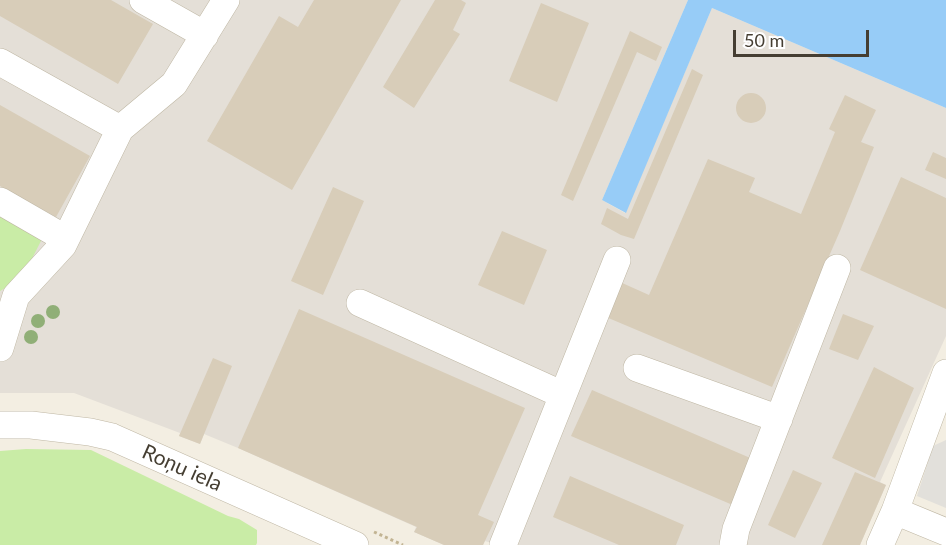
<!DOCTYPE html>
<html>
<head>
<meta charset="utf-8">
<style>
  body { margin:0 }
  #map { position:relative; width:946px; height:545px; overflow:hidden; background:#f3eee2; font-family:Lato,sans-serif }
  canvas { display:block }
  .scale { position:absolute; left:733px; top:30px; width:136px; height:27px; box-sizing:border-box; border:3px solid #453e32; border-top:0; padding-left:8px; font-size:18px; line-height:21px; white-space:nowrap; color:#453e32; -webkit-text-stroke:4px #fff; paint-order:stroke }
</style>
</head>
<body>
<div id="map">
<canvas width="946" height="545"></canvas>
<div class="scale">50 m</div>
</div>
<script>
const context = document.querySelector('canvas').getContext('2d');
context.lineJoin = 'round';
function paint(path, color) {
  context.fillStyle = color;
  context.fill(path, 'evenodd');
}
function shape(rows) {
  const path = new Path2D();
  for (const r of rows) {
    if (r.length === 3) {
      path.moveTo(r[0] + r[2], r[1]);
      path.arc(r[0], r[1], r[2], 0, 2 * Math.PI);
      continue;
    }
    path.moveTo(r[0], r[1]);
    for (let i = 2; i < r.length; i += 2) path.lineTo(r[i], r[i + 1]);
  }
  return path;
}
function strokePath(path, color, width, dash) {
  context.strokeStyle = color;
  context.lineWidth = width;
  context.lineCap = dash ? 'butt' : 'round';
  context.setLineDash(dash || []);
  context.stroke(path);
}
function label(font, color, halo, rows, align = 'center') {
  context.font = font + ' Lato,sans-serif';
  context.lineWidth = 4.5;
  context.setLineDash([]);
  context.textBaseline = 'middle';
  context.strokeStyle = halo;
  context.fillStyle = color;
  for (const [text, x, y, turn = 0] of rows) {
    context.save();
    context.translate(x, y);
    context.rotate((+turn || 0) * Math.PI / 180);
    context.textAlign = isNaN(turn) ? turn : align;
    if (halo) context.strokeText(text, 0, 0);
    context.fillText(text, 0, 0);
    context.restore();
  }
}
paint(shape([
  [0,0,688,0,602,200,625,213,712,8,946,108,946,336,880,482,886,485,860,545,498,545,485,541,483,545,444,545,414,532,416,527,238,448,204,434,200,444,179,436,180,433,74,393,0,393]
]), '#e4dfd7');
paint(shape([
  [0,213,40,235,41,241,22,278,0,291],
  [26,449,91,450,228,516,239,519,257,530,257,543,256,545,0,545,0,451]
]), '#c9eca6');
paint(shape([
  [946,440,946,508,917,496,933,446]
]), '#e2e0db');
paint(shape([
  [688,0,946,0,946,108,712,8,626,213,602,200]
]), '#97ccf7');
paint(shape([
  [0,0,111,0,153,24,118,84,0,16],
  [314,0,401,0,292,190,207,141,279,16,298,27],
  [435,0,461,0,466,3,453,30,460,34,414,108,383,87],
  [541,3,589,23,557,102,509,81],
  [630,31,662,47,656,61,637,52,573,201,561,195],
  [692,69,703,75,634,239,621,235,601,224,607,208,628,219],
  [751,108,15],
  [845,95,876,110,861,142,874,147,840,231,772,387,606,317,620,282,649,295,708,159,755,178,749,192,801,214,835,132,829,129],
  [0,105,90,156,56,217,0,186],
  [933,152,946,158,946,179,925,170],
  [901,177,946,198,946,309,860,270],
  [333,187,364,201,323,295,291,281],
  [502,231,547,250,524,305,478,285],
  [299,309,525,408,478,515,494,522,483,545,444,545,414,532,417,527,238,448],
  [843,314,874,326,858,360,829,349],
  [213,358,232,366,200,444,179,436],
  [874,367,914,388,875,478,832,458],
  [592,390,755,460,735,506,571,436],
  [793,470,822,483,795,538,768,525],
  [855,472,886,485,860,545,822,545],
  [570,476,684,525,676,545,619,545,553,517]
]), '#d8cdb9');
const minor = shape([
  [143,0,205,35],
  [0,62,120,129],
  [0,201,66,239],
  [360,303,563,395],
  [0,348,16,296,63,245,120,129,174,84,226,0],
  [637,368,779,419],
  [0,425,31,425,90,432,112,437,355,545],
  [895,511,946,532],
  [503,545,617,260],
  [733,545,736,529,837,268],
  [880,545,895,511,946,373]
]);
strokePath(minor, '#bfb7a4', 28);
strokePath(shape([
  [374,532,403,545]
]), '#c2b493', 3, [3, 3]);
strokePath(minor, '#fff', 27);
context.fillStyle = '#90af77';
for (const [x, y] of [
  [53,312],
  [38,321],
  [31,337]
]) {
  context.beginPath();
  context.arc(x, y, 7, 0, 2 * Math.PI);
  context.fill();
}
label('21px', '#453e32', '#fff', [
  ["Roņu iela",182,468,24]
]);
</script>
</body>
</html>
